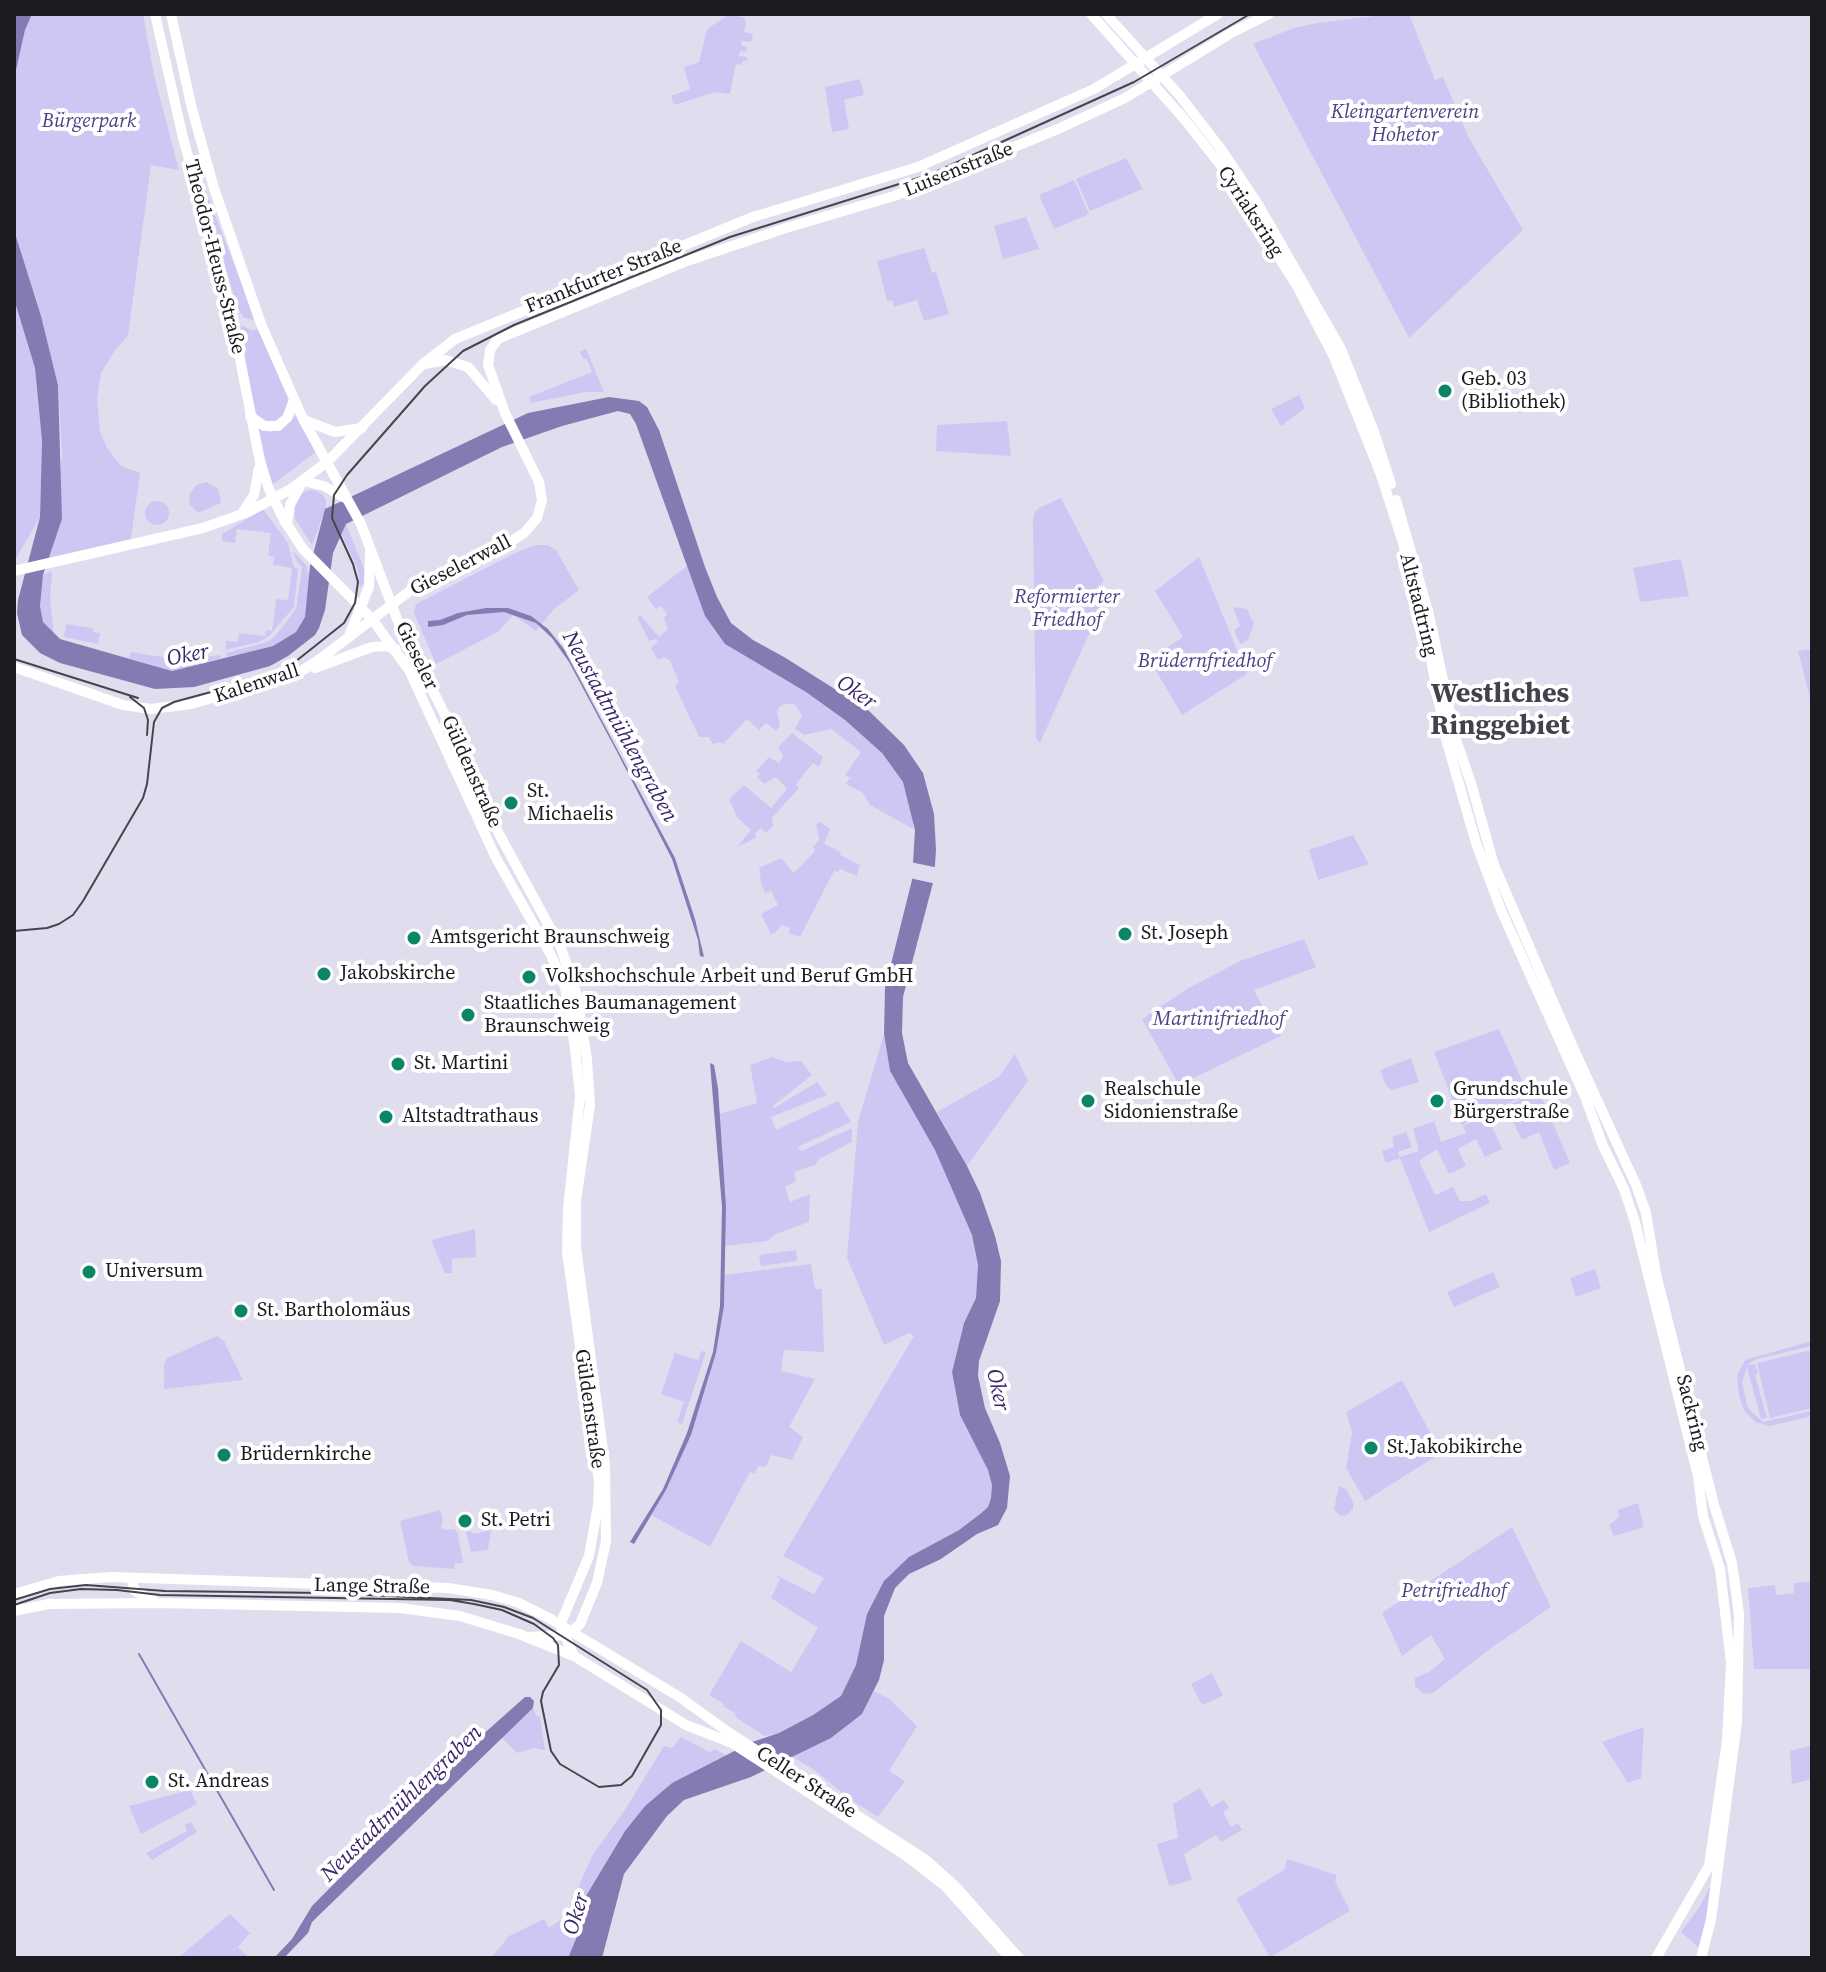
<!DOCTYPE html>
<html>
<head>
<meta charset="utf-8">
<style>
  body { margin:0 }
  #map { position:relative; width:1826px; height:1972px; overflow:hidden; background:#e0deee; font-family:"Source Serif 4",serif }
  canvas { display:block }
  .frame { position:absolute; inset:0; border:16px solid #1c1b20; pointer-events:none }
</style>
</head>
<body>
<div id="map">
<canvas width="1826" height="1972"></canvas>
<div class="frame"></div>
</div>
<script>
const context = document.querySelector('canvas').getContext('2d');
context.lineJoin = 'round';
function paint(path, color) {
  context.fillStyle = color;
  context.fill(path, 'evenodd');
}
function shape(rows) {
  const path = new Path2D();
  for (const r of rows) {
    if (r.length === 3) {
      path.moveTo(r[0] + r[2], r[1]);
      path.arc(r[0], r[1], r[2], 0, 2 * Math.PI);
      continue;
    }
    path.moveTo(r[0], r[1]);
    for (let i = 2; i < r.length; i += 2) path.lineTo(r[i], r[i + 1]);
  }
  return path;
}
function strokePath(path, color, width, dash) {
  context.strokeStyle = color;
  context.lineWidth = width;
  context.lineCap = dash ? 'butt' : 'round';
  context.setLineDash(dash || []);
  context.stroke(path);
}
function label(font, color, halo, rows, align = 'center') {
  context.font = font + ' "Source Serif 4",serif';
  context.lineWidth = 8;
  context.setLineDash([]);
  context.textBaseline = 'middle';
  context.strokeStyle = halo;
  context.fillStyle = color;
  for (const [text, x, y, turn = 0] of rows) {
    context.save();
    context.translate(x, y);
    context.rotate((+turn || 0) * Math.PI / 180);
    context.textAlign = isNaN(turn) ? turn : align;
    if (halo) context.strokeText(text, 0, 0);
    context.fillText(text, 0, 0);
    context.restore();
  }
}
paint(shape([
  [32,14,143,14,154,75,179,170,151,165,128,336,115,350,101,373,97,398,100,431,107,448,121,466,140,473,130,545,47,563,62,456,58,385,41,316,14,230,14,79,25,30],
  [1392,14,1409,14,1435,80,1443,77,1469,138,1523,230,1409,338,1253,44,1294,28,1317,23],
  [728,15,743,17,746,21,744,32,753,34,751,42,742,41,741,45,747,47,746,52,740,51,739,56,747,57,747,61,743,60,742,65,736,64,730,94,716,92,674,105,671,96,690,89,684,67,699,62,707,29],
  [860,79,864,95,844,100,849,129,832,132,825,87],
  [1126,158,1143,189,1090,211,1076,179],
  [1074,180,1089,214,1054,229,1039,195],
  [206,191,242,285,254,320,244,318,238,309,203,193],
  [1026,217,1039,249,1003,259,994,226],
  [924,248,932,273,936,272,949,314,924,321,917,300,894,307,892,300,887,301,877,261],
  [14,299,35,368,42,441,40,517,14,562],
  [237,324,252,330,259,329,288,398,289,404,284,417,270,424,257,415,253,409],
  [586,349,604,392,586,392,531,403,529,397,592,372,587,359,583,359,580,352],
  [1299,395,1305,408,1281,426,1271,409],
  [297,414,317,451,272,485,258,428,270,432,282,429],
  [1007,421,1011,456,936,451,937,425],
  [206,482,218,488,221,503,198,513,190,505,189,495,196,485],
  [314,490,322,494,326,499,326,508,312,545,295,519,294,506,298,497,306,491],
  [1061,498,1104,581,1093,591,1108,605,1088,636,1040,743,1036,739,1033,522,1034,513,1039,508],
  [157,513,12],
  [263,509,288,543,294,567,298,569,294,607,269,636,259,642,225,650,226,641,238,642,239,633,265,636,266,630,272,631,276,599,288,600,292,568,273,565,274,557,268,555,271,533,237,529,235,543,222,541,222,534],
  [346,524,365,571,366,582,360,587,358,570,341,533],
  [535,545,547,545,556,550,579,590,554,609,536,631,513,615,498,632,436,664,414,613,416,604,515,553],
  [293,551,306,565,310,579,305,617,296,632,273,646,227,657,226,653,267,642,275,636,296,609,302,568,296,560],
  [1199,557,1247,674,1182,715,1149,659,1183,637,1155,591],
  [1681,559,1689,596,1640,602,1633,568],
  [687,566,705,616,725,644,806,692,845,720,882,753,903,782,913,816,913,829,870,805,863,793,846,784,850,778,845,775,861,752,831,729,804,735,795,729,802,715,794,704,784,704,779,707,777,712,780,726,776,731,766,723,759,730,747,719,723,744,720,742,713,744,709,737,699,737,675,686,679,682,670,661,664,657,658,660,651,648,658,642,656,639,649,641,637,617,641,616,659,637,668,629,664,618,667,614,661,606,656,609,647,597],
  [52,571,50,601,54,634,43,622,40,606,43,575],
  [1233,607,1247,609,1254,624,1248,640,1240,644,1234,630,1240,626],
  [66,624,93,628,93,632,100,633,98,644,64,637],
  [1812,649,1812,706,1798,651],
  [131,652,180,660,220,655,221,658,172,671,129,658],
  [792,733,823,757,819,767,813,763,796,784,799,788,772,818,773,826,766,833,761,828,755,833,756,838,737,847,751,830,737,817,729,799,744,785,771,808,787,789,776,777,764,784,757,777,760,774,756,771,769,757,779,763,783,757,778,747],
  [820,822,830,829,824,844,841,852,840,855,860,865,857,876,840,869,838,872,834,871,800,937,788,933,790,928,781,925,776,932,771,934,761,914,778,905,771,891,765,893,759,877,761,876,759,868,781,858,794,873,815,851,813,847,819,840,816,824],
  [1353,835,1369,864,1318,880,1309,850],
  [1304,939,1316,967,1254,990,1265,1011,1269,1010,1281,1036,1179,1085,1142,1019,1187,989,1240,961],
  [1499,1029,1528,1094,1462,1125,1434,1052],
  [884,1034,890,1071,935,1150,972,1235,978,1265,976,1298,964,1323,952,1372,960,1415,988,1470,992,1485,991,1498,988,1507,980,1514,959,1530,938,1541,867,1614,856,1665,841,1696,813,1715,779,1733,765,1736,735,1717,736,1714,723,1706,724,1704,709,1695,741,1641,791,1672,818,1628,771,1598,780,1579,774,1574,814,1594,824,1578,783,1556,914,1336,909,1333,884,1345,847,1258,858,1121],
  [1015,1054,1028,1081,967,1166,937,1112,999,1077],
  [772,1057,786,1062,801,1061,812,1075,773,1106,774,1108,817,1082,827,1095,771,1117,776,1130,838,1101,851,1122,798,1147,801,1151,852,1128,852,1142,819,1159,815,1165,794,1172,796,1181,785,1187,790,1202,810,1194,809,1222,776,1234,767,1241,725,1246,719,1114,757,1103,750,1065],
  [1411,1058,1419,1082,1392,1090,1386,1086,1380,1070],
  [1539,1091,1570,1163,1554,1170,1539,1132,1522,1140,1509,1114,1489,1120,1502,1149,1485,1157,1476,1139,1458,1149,1466,1166,1449,1174,1437,1149,1419,1161,1435,1195,1453,1187,1460,1201,1471,1201,1486,1194,1490,1203,1429,1232,1400,1158,1386,1163,1382,1151,1394,1147,1392,1137,1406,1132,1412,1147,1398,1152,1400,1157,1419,1151,1413,1129,1434,1121,1441,1142,1466,1133,1463,1126],
  [475,1229,476,1257,452,1259,452,1273,445,1273,431,1240],
  [796,1250,797,1261,761,1266,759,1255],
  [811,1264,815,1289,822,1289,824,1352,784,1350,781,1371,815,1379,789,1427,803,1437,792,1460,771,1455,766,1467,758,1466,755,1474,750,1472,710,1547,651,1515,666,1490,691,1435,716,1353,724,1306,725,1275],
  [1595,1269,1601,1288,1576,1297,1570,1278],
  [1493,1272,1500,1287,1454,1307,1447,1292],
  [217,1336,224,1341,243,1380,164,1389,164,1365,167,1358],
  [1812,1341,1812,1346,1754,1360,1747,1365,1755,1364,1758,1373,1755,1375,1767,1418,1761,1419,1747,1367,1742,1382,1748,1408,1763,1422,1812,1411,1812,1416,1770,1426,1755,1422,1744,1410,1739,1396,1737,1375,1745,1360],
  [1812,1350,1812,1408,1770,1418,1757,1363],
  [701,1351,706,1352,682,1424,677,1422,684,1402,661,1394,675,1353,698,1360],
  [1402,1380,1441,1453,1365,1501,1346,1468,1352,1432,1346,1412],
  [1339,1486,1346,1489,1353,1502,1353,1509,1345,1516,1339,1515,1334,1509],
  [1638,1503,1644,1527,1614,1536,1609,1525,1619,1517,1618,1510],
  [440,1510,443,1519,441,1528,446,1530,455,1529,458,1534,463,1563,455,1563,454,1569,413,1566,409,1562,400,1521],
  [1512,1527,1551,1607,1490,1649,1433,1693,1424,1694,1415,1686,1415,1678,1429,1672,1445,1659,1431,1635,1402,1656,1382,1613],
  [491,1530,488,1550,471,1552,466,1532,471,1531,473,1534],
  [1812,1581,1812,1669,1754,1669,1748,1588,1775,1585,1776,1595,1794,1593,1794,1583],
  [1212,1673,1223,1696,1202,1705,1191,1684],
  [874,1691,889,1699,917,1726,889,1771,905,1781,878,1817,848,1798,816,1771,793,1757,831,1738,862,1714],
  [533,1708,536,1716,540,1716,545,1750,534,1748,517,1753,501,1737],
  [1644,1727,1641,1778,1628,1783,1602,1742],
  [681,1737,710,1752,715,1749,726,1755,672,1783,645,1806,625,1831,586,1896,578,1934,568,1958,491,1958,509,1936,544,1919,549,1928,562,1919,568,1911,592,1856,626,1808,664,1746,672,1748],
  [1812,1745,1812,1779,1792,1784,1790,1751],
  [1200,1788,1211,1807,1224,1800,1229,1808,1223,1812,1231,1827,1238,1823,1242,1830,1221,1842,1216,1835,1184,1854,1192,1880,1169,1886,1157,1844,1178,1838,1173,1804],
  [190,1790,197,1804,141,1834,129,1806],
  [191,1822,197,1832,152,1860,146,1853,187,1831,185,1825],
  [1287,1859,1337,1875,1335,1881,1350,1911,1270,1957,1236,1899,1284,1870],
  [1709,1888,1711,1888,1711,1895,1699,1948,1681,1932,1700,1906],
  [230,1914,250,1933,238,1947,249,1958,178,1958]
]), '#cfc7f3');
paint(shape([
  [14,14,32,14,25,30,14,79],
  [14,230,41,316,58,385,62,519,43,575,40,606,43,622,60,639,172,671,273,646,296,632,305,617,310,566,325,509,528,413,609,397,639,401,647,407,659,430,705,567,717,597,731,623,753,640,784,657,868,710,904,745,923,773,934,814,936,850,934,879,903,997,902,1033,908,1063,967,1166,980,1193,995,1236,1001,1261,1000,1301,979,1361,978,1376,985,1408,1000,1443,1010,1476,1007,1508,998,1525,977,1534,941,1559,909,1574,895,1588,884,1616,884,1660,879,1680,862,1714,831,1738,751,1777,684,1800,667,1816,624,1874,602,1958,568,1958,578,1934,586,1896,625,1831,645,1806,672,1783,752,1742,779,1733,813,1715,841,1696,856,1665,867,1614,884,1581,909,1557,959,1530,980,1514,988,1507,991,1498,992,1485,988,1470,960,1415,952,1372,964,1323,976,1298,978,1265,972,1235,935,1150,890,1071,884,1034,885,988,912,880,915,830,903,782,882,753,845,720,806,692,725,644,705,616,636,424,630,414,618,411,562,426,502,447,346,524,333,553,325,610,319,628,315,635,288,656,270,666,194,687,155,689,60,663,40,653,22,635,17,613,18,600,40,517,42,441,35,368,14,299],
  [486,608,508,608,531,616,548,629,564,649,675,858,695,919,704,957,700,956,698,940,672,859,616,750,569,662,552,638,536,623,504,612,467,615,443,625,428,627,428,621,440,620,458,613],
  [710,1063,714,1065,718,1088,726,1207,724,1306,716,1353,691,1435,666,1490,634,1544,630,1542,663,1489,687,1433,713,1352,720,1306,722,1207],
  [525,1697,530,1697,534,1701,533,1708,312,1922,308,1933,284,1958,274,1958,292,1939,312,1906,480,1737]
]), '#857ab2');
paint(shape([
  [910,862,939,868,937,884,909,878]
]), '#e0deee');
strokePath(shape([
  [139,1654,274,1890]
]), '#857ab2', 2);
strokePath(shape([
  [155,14,183,138,229,302,260,462,269,489,284,520,303,549,372,619,409,670,496,858,551,955,565,987,575,1048,580,1096,568,1209,567,1252,599,1482,598,1505,589,1556,560,1625,574,1656],
  [171,14,192,109,214,188,261,324,303,419,361,524,397,619,448,721,499,834,561,948,576,992,587,1059,590,1105,576,1201,576,1247,605,1465,606,1541,597,1583,580,1624,568,1635,529,1637],
  [1091,14,1185,120,1222,167,1297,286,1334,357,1381,475,1403,543,1426,633,1446,739,1476,843,1501,910,1586,1099,1603,1146,1624,1189,1635,1222,1698,1476,1703,1516,1720,1569,1731,1663,1727,1741,1709,1866,1656,1958],
  [1106,14,1180,96,1221,149,1259,206,1341,349,1373,429,1391,484],
  [425,364,445,360,468,367,496,400],
  [250,416,264,426,278,426,287,418,294,400],
  [304,420,335,432,362,428],
  [303,481,324,486,345,498],
  [1396,500,1429,615,1456,740,1471,783,1494,865,1571,1043,1636,1185,1646,1213,1656,1274,1714,1505,1732,1563,1739,1614,1737,1722,1711,1920,1701,1958],
  [243,512,254,495,259,468],
  [287,525,290,505,300,486],
  [14,571,203,528,248,512,291,489,327,462,423,364,455,339,753,217,918,167,1094,89,1218,14],
  [349,636,369,587,370,552],
  [14,667,123,705,151,709,191,704,297,674,320,659,411,590,512,541,524,533,537,518,542,500,539,482,505,413,488,365,490,350,498,339,687,261,786,228,894,196,1058,129,1125,98,1233,32,1269,14],
  [315,668,372,647,386,646,396,649],
  [131,1578,135,1591,156,1602],
  [14,1594,59,1581,111,1577,448,1588,492,1595,519,1603,549,1618,681,1698,728,1732,926,1860,956,1887,1019,1958],
  [14,1611,49,1604,159,1603,400,1608,460,1616,519,1634,574,1656,686,1725,732,1743,905,1855,944,1885,1010,1958]
]), '#fff', 10);
strokePath(shape([
  [14,659,138,698],
  [130,697,144,708,148,720,147,735],
  [14,931,47,928,59,924,73,915,83,901,143,798,147,784,154,722,162,708,174,702,281,673,344,623,355,603,358,582,353,564,332,518,334,495,347,475,425,386,463,351,514,325,730,237,931,174,1134,82,1250,14],
  [14,1600,50,1589,86,1585,165,1591,326,1593,471,1600,504,1607,533,1618,647,1690,661,1710,661,1725,632,1776,621,1785,599,1787,560,1764,551,1751,541,1701,543,1692,559,1665,558,1645,553,1638,534,1624,502,1610,474,1604,450,1600,160,1595,117,1590,81,1589,50,1593,14,1605]
]), '#46444c', 2);
for (const [x, y, r, color] of [
  [1445,391,8,"#0a8667"],
  [511,803,8,"#0a8667"],
  [1125,934,8,"#0a8667"],
  [414,938,8,"#0a8667"],
  [324,974,8,"#0a8667"],
  [529,977,8,"#0a8667"],
  [468,1015,8,"#0a8667"],
  [398,1064,8,"#0a8667"],
  [1088,1101,8,"#0a8667"],
  [1437,1101,8,"#0a8667"],
  [386,1117,8,"#0a8667"],
  [89,1272,8,"#0a8667"],
  [241,1311,8,"#0a8667"],
  [1371,1448,8,"#0a8667"],
  [224,1455,8,"#0a8667"],
  [465,1521,8,"#0a8667"],
  [152,1782,8,"#0a8667"]
]) {
  const dot = new Path2D();
  dot.arc(x, y, r, 0, 2 * Math.PI);
  context.fillStyle = color;
  context.fill(dot);
  strokePath(dot, '#fff', 3);
}
label('italic 20px', '#503d84', '#fff', [
  ["Kleingartenverein",1405,113],
  ["Hohetor",1405,136],
  ["Bürgerpark",89,122],
  ["Reformierter",1067,598],
  ["Friedhof",1067,621],
  ["Brüdernfriedhof",1205,662],
  ["Martinifriedhof",1219,1020],
  ["Petrifriedhof",1454,1592]
]);
label('20px', '#1c1b20', '#fff', [
  ["Luisenstraße",959,170,-22],
  ["Cyriaksring",1250,212,57],
  ["Theodor-Heuss-Straße",214,257,76],
  ["Frankfurter Straße",604,277,-22],
  ["Gieselerwall",461,566,-27],
  ["Altstadtring",1418,605,76],
  ["Gieseler",416,656,64],
  ["Kalenwall",257,684,-18],
  ["Güldenstraße",471,772,66],
  ["Güldenstraße",589,1409,82],
  ["Sackring",1691,1413,76],
  ["Lange Straße",372,1587,1],
  ["Celler Straße",806,1783,33]
]);
label('20px', '#1c1b20', '#fff', [
  ["Geb. 03",1461,380],
  ["(Bibliothek)",1461,403],
  ["St.",527,792],
  ["Michaelis",527,815],
  ["St. Joseph",1141,934],
  ["Amtsgericht Braunschweig",430,938],
  ["Jakobskirche",340,974],
  ["Volkshochschule Arbeit und Beruf GmbH",545,977],
  ["Staatliches Baumanagement",484,1004],
  ["Braunschweig",484,1027],
  ["St. Martini",414,1064],
  ["Realschule",1104,1090],
  ["Sidonienstraße",1104,1113],
  ["Grundschule",1453,1090],
  ["Bürgerstraße",1453,1113],
  ["Altstadtrathaus",402,1117],
  ["Universum",105,1272],
  ["St. Bartholomäus",257,1311],
  ["St.Jakobikirche",1387,1448],
  ["Brüdernkirche",240,1455],
  ["St. Petri",481,1521],
  ["St. Andreas",168,1782]
], 'left');
label('italic 22px', '#3b256a', '#fff', [
  ["Oker",188,656,-11],
  ["Oker",856,693,35],
  ["Neustadtmühlengraben",619,727,61],
  ["Oker",997,1390,78],
  ["Neustadtmühlengraben",402,1804,-44],
  ["Oker",577,1914,-73]
]);
label('bold 28px', '#43414e', '#fff', [
  ["Westliches",1500,695],
  ["Ringgebiet",1500,727]
]);
</script>
</body>
</html>
